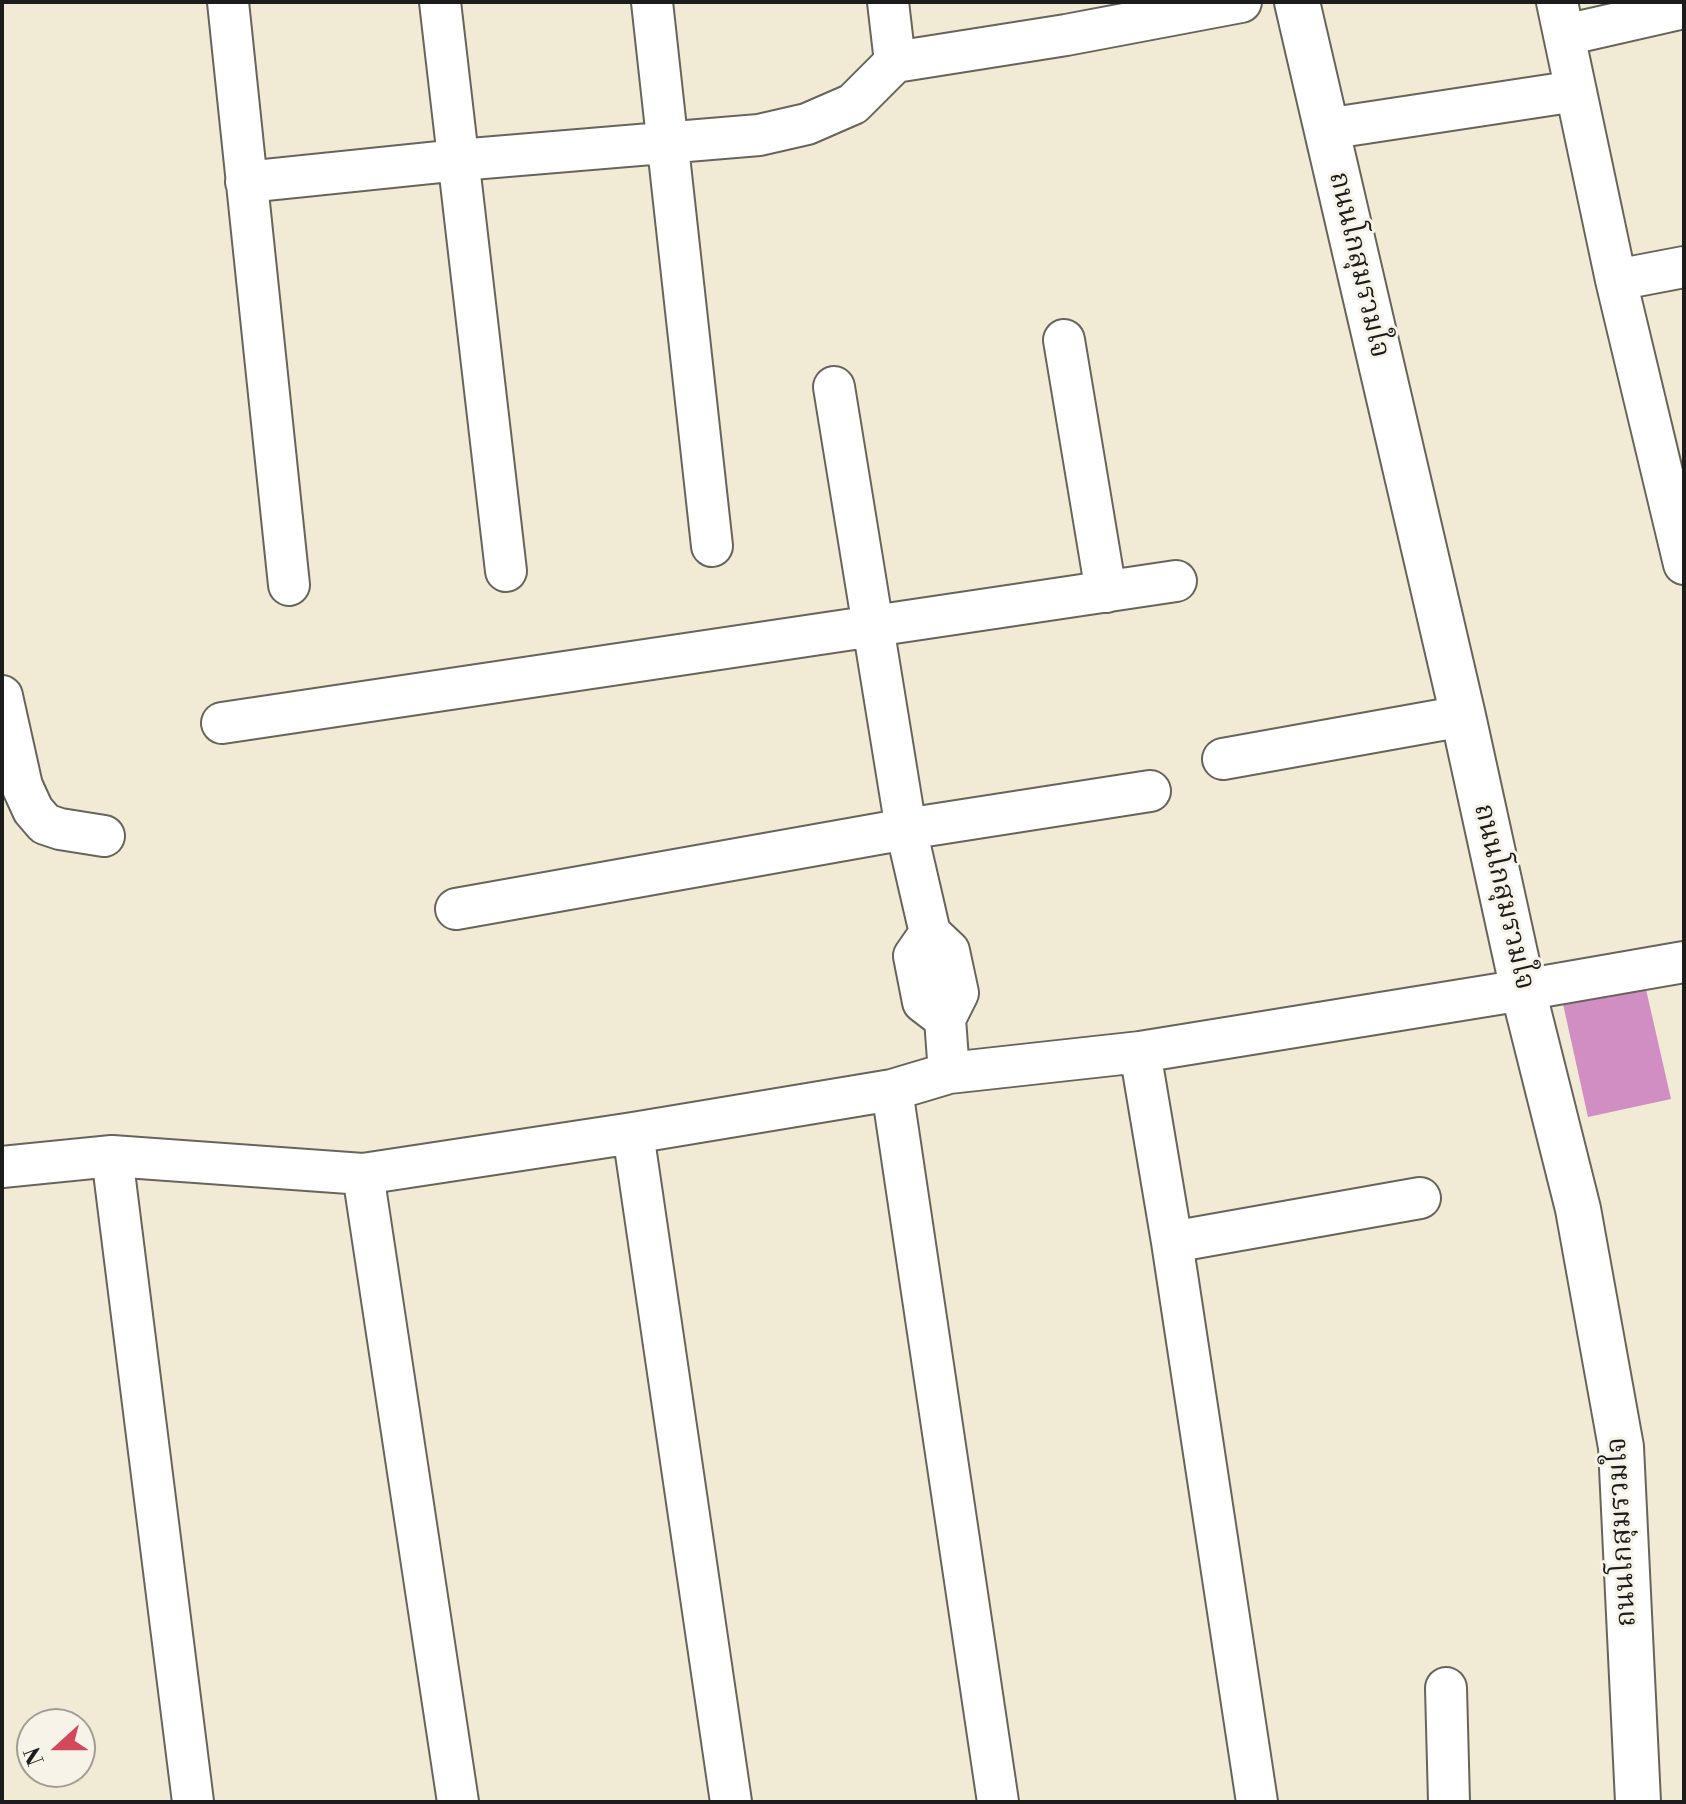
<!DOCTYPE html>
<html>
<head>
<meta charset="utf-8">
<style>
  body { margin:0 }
  #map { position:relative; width:1686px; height:1804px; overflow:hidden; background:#f1ead4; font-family:"Libre Bodoni",serif }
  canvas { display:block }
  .frame { position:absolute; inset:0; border:4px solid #1c1c1c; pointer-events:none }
  .north { position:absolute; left:16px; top:1708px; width:80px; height:80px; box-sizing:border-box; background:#f7f3e8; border:2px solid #9f9d96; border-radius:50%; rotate:249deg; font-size:22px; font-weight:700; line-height:32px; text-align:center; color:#1c1c1c }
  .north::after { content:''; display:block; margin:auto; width:28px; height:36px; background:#d1495b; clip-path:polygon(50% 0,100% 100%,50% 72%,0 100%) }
</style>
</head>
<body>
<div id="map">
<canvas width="1686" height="1804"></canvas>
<div class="frame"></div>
<div class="north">N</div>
</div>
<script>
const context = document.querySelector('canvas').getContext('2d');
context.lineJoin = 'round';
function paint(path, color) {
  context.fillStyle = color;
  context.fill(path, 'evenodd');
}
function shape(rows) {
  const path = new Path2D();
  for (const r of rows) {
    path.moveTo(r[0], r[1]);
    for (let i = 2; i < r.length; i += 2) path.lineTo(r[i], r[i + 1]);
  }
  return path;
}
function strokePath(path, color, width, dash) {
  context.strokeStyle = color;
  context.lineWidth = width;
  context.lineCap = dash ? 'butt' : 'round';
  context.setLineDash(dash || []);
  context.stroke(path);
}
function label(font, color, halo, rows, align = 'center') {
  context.font = font + ' "Libre Bodoni","Noto Serif Thai",serif';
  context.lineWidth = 6;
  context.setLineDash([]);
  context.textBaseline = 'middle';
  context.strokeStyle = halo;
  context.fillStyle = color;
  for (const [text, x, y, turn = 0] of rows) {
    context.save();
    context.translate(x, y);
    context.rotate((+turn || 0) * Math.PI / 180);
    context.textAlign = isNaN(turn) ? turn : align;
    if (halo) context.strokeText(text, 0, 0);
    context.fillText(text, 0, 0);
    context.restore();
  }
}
paint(shape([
  [1645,985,1671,1099,1588,1117,1563,1004]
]), '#d18ec2');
const minor = shape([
  [228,2,289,585],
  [440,2,506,571],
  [652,2,712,546],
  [888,2,895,62],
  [1557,2,1616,280,1684,564],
  [1565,35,1684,8],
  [1326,129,1576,91],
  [246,182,459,160,759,135,807,124,853,104,895,62,1066,35,1241,2],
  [1616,280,1684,267],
  [1064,340,1106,592],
  [834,387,906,829,930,933,949,951,958,993,945,1019,949,1073],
  [2,696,22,786,33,810,45,824,60,829,104,836],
  [222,723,1176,581],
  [1223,759,1463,716],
  [456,909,906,829,1150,791],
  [930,933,914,956,923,1002,945,1019],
  [1140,1052,1172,1242,1257,1802],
  [892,1090,998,1802],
  [633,1133,731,1802],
  [112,1156,193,1802],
  [2,1167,112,1156,363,1174,633,1133,892,1090,949,1073,1140,1052,1523,990,1684,962],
  [363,1174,458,1802],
  [1172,1242,1420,1198],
  [1446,1688,1449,1802]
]);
const tertiary = shape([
  [1297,2,1463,716,1523,990,1578,1209,1621,1447,1638,1802]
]);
strokePath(minor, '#67645c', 44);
strokePath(tertiary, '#67645c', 48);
strokePath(minor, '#fff', 40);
strokePath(tertiary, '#fff', 44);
label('28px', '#1c1c1c', '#f7f3e8', [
  ["ถนนโกสุมรวมใจ",1358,265,77],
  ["ถนนโกสุมรวมใจ",1503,897,77],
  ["ถนนโกสุมรวมใจ",1623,1532,-93]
]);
</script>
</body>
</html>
